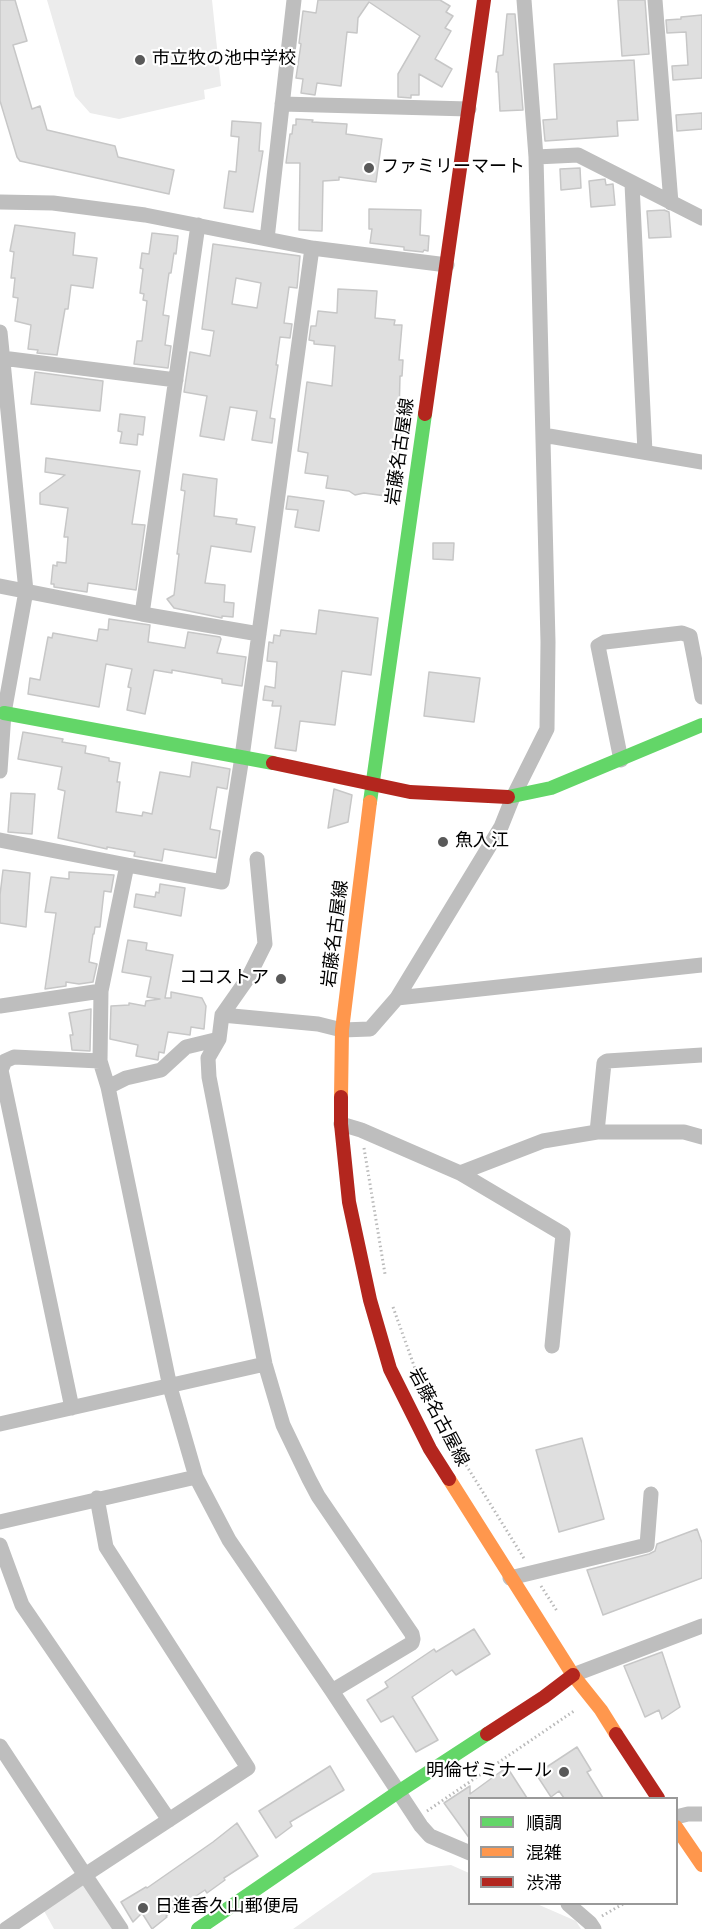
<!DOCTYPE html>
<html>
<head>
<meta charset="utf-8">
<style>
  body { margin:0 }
  #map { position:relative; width:702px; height:1929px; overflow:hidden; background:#fff; font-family:Overpass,"Noto Sans JP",sans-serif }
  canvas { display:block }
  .legend { position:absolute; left:468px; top:1797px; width:210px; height:108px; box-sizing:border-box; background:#fff; border:2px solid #999; margin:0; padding:8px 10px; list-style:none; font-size:18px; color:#000 }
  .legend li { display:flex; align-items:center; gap:12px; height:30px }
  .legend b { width:30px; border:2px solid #999 }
</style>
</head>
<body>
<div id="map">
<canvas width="702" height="1929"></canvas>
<ul class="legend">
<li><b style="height:8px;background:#63d668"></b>順調</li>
<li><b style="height:8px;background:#ff974d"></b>混雑</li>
<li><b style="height:8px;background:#b3261e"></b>渋滞</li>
</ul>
</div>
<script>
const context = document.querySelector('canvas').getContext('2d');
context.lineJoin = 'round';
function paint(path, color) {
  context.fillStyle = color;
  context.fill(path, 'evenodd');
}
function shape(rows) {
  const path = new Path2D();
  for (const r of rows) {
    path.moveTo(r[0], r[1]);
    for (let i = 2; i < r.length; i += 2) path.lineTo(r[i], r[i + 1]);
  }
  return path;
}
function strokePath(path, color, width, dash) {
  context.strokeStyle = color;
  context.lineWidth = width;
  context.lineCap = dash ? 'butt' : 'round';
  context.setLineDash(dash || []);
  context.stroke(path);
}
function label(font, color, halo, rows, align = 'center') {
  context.font = font + ' Overpass,"Noto Sans JP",sans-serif';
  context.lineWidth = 4.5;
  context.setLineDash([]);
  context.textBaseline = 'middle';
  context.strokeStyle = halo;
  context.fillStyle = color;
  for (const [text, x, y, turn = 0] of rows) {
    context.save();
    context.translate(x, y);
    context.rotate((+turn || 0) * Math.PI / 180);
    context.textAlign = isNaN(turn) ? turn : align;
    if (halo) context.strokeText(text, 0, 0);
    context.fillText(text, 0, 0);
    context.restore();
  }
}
paint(shape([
  [47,0,212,0,221,86,204,90,205,99,119,119,90,113,75,96],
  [451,1865,469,1873,470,1904,537,1904,576,1921,581,1929,293,1929,373,1873],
  [85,1881,117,1929,54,1929,43,1909]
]), '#ececec');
const building = shape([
  [0,0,15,0,27,41,13,45,32,109,40,106,47,130,115,146,118,157,174,170,169,194,20,161,17,157,0,101,0,0],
  [318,0,440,0,450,6,446,12,453,16,445,28,451,31,435,59,452,69,442,87,419,74,419,95,411,95,411,98,398,97,398,74,420,36,369,2,358,18,357,33,347,32,341,86,317,83,315,95,301,93,303,79,296,78,301,44,299,43,303,11,316,13,318,0],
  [618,0,645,0,649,54,622,56,618,0],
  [507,14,515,14,523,110,500,111,498,72,496,72,498,56,503,55,507,14],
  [702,15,702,78,673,80,672,66,688,65,686,32,667,33,666,20,681,19,681,17,702,15],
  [634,60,638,120,617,121,618,136,545,141,543,120,557,119,554,64,634,60],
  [702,113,702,129,677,131,676,115,702,113],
  [296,119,313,120,312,122,347,124,346,134,382,139,376,182,339,177,339,180,323,181,322,231,299,230,300,163,286,163,290,134,292,134,293,125,296,125,296,119],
  [232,121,261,123,259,151,263,151,253,212,224,208,229,171,236,172,239,137,231,136,232,121],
  [580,168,581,188,561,190,560,169,580,168],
  [605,179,606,185,613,184,615,205,591,207,589,181,605,179],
  [369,209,421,210,420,235,429,236,428,251,424,250,423,252,404,250,404,247,370,243,372,229,369,229,369,209],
  [664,210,669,212,671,237,649,238,647,211,664,210],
  [15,225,75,233,73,255,97,258,93,288,71,285,68,309,65,309,57,355,37,353,38,350,28,349,31,325,15,321,18,298,13,297,15,278,11,278,14,252,10,251,15,225],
  [152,233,178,236,176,254,174,253,171,273,169,273,163,315,169,316,165,345,171,346,168,368,134,364,137,341,142,341,147,301,143,300,144,294,140,293,143,269,140,268,142,253,149,254,152,233],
  [213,244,300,256,297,288,289,287,284,323,292,324,290,338,280,337,276,365,278,365,270,418,275,419,272,443,252,440,257,411,230,407,224,440,200,436,207,396,184,392,190,352,210,356,214,331,202,329,213,244],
  [236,278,261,283,257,308,232,304,236,278],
  [338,289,377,291,375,318,395,320,394,325,402,325,399,360,403,360,402,376,400,376,399,417,403,417,393,497,364,493,355,495,349,491,326,488,328,476,305,473,308,453,298,451,307,382,332,386,335,346,314,344,314,341,309,340,311,326,316,326,318,311,337,313,338,289],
  [35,372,103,381,100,411,31,404,35,372],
  [120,414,145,417,143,435,138,434,137,445,120,443,122,432,118,431,120,414],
  [46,458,140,471,132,524,145,525,136,590,88,583,87,592,54,587,54,584,51,584,53,565,57,566,57,562,66,563,68,537,64,537,68,508,40,504,40,493,65,475,45,472,46,458],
  [183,474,217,479,214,516,237,519,236,524,255,527,251,552,211,546,205,583,225,585,224,602,234,603,233,617,222,616,222,618,174,608,167,599,174,595,179,554,177,554,185,491,181,490,183,474],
  [288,496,324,501,319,531,295,527,298,510,286,509,288,496],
  [433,543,454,543,453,560,433,559,433,543],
  [319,610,378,618,371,675,342,671,335,725,300,721,296,751,275,748,281,706,272,706,273,701,263,700,265,686,275,688,277,662,267,661,269,642,273,643,274,635,280,636,281,630,316,634,319,610],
  [109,619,150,625,148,642,185,648,188,632,220,637,221,639,217,653,246,657,242,686,222,683,222,679,172,670,172,673,154,670,145,714,127,710,131,688,128,687,132,669,106,664,99,707,28,694,30,678,40,680,48,637,52,638,53,633,97,641,99,629,108,630,109,619],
  [429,672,480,678,474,722,424,716,429,672],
  [23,732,63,739,62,742,86,746,85,753,109,758,109,761,120,763,117,782,120,782,116,812,142,816,143,812,152,814,160,772,190,777,192,762,230,769,227,789,217,787,210,829,220,831,216,858,164,849,162,861,134,856,135,852,107,847,107,849,58,838,65,791,58,789,62,767,18,759,23,732],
  [334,789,352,795,348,822,328,828,334,789],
  [11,793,35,794,32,834,8,832,11,793],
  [3,870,30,873,26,927,0,923,0,895,3,870],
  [69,872,114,875,111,892,104,891,100,927,95,927,94,934,93,934,89,962,97,964,93,982,79,984,66,982,66,986,45,989,56,913,45,912,51,877,69,879,69,872],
  [160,884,185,888,181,916,134,907,136,894,155,897,156,892,159,893,160,884],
  [128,940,147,943,146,950,173,955,165,998,171,998,171,992,202,998,206,1006,204,1029,191,1027,190,1035,168,1032,164,1053,159,1052,158,1060,136,1056,138,1045,110,1039,111,1006,129,1005,129,1003,145,1006,146,1001,160,999,147,997,151,977,122,972,128,940],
  [91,1009,90,1051,72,1050,70,1035,73,1035,69,1013,91,1009],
  [582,1438,604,1519,559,1532,536,1450,582,1438],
  [697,1529,702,1543,702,1578,603,1615,587,1570,649,1554,655,1551,657,1544,697,1529],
  [474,1629,490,1654,456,1675,452,1670,412,1697,438,1740,416,1752,393,1716,381,1722,367,1700,388,1687,385,1682,434,1649,436,1652,474,1629],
  [662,1652,680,1707,662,1719,659,1710,645,1717,624,1666,662,1652],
  [577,1747,591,1770,587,1772,603,1798,564,1798,559,1791,551,1797,536,1774,577,1747],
  [330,1766,344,1790,290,1822,292,1826,276,1838,259,1811,330,1766],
  [507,1767,527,1798,470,1798,470,1839,444,1803,470,1786,470,1794,507,1767],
  [237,1823,258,1856,224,1878,225,1880,207,1893,205,1890,166,1916,167,1917,152,1929,142,1913,133,1922,121,1902,146,1887,147,1888,213,1842,237,1823]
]);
paint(building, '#dfdfdf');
strokePath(building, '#c7c7c7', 1.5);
strokePath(shape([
  [364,1148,385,1274],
  [393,1307,423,1391],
  [440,1423,525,1560],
  [541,1586,557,1611],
  [427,1811,574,1711],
  [602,1916,623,1904]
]), '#b9b9b9', 3, [1.5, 3]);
strokePath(shape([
  [655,0,671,203],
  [282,104,469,109],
  [536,157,578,155,702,218],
  [632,184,645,452],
  [0,202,53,203,145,215,312,248,447,265],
  [267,239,294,0],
  [0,332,26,591,4,713,0,771],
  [2,358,176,380],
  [543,435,702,462],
  [0,586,142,614,259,634],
  [142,614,198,225],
  [621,760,598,646,605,642,682,633,690,636,702,697],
  [0,840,127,865,222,882,242,757,312,248],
  [257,859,265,944,248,978,222,1015,219,1039,208,1058,209,1077,265,1364,283,1425,309,1479,318,1496,412,1634,413,1639,412,1643,332,1691],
  [397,998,501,827,513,797,547,729,548,642,536,157,524,0],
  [0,1006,101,991],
  [222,1015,318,1024,342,1030,370,1029,397,998,702,965],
  [100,1061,101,991,127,865],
  [108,1087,126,1078,161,1070,186,1047,219,1039],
  [341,1124,361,1130,460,1173,563,1234,552,1346],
  [597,1132,604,1063,607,1061,702,1055],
  [460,1173,543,1141,597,1132,684,1132,702,1137],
  [72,1408,1,1070,5,1061,14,1057,100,1061,108,1087,170,1387,196,1477,229,1540,332,1691,421,1826,430,1836,470,1853],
  [0,1424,265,1364],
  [97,1498,106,1547,248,1768,85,1875,121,1929],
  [0,1522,196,1477],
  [0,1545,22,1605,169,1820],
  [510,1578,647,1545,651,1494],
  [573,1675,702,1626],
  [0,1746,85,1875,6,1929],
  [676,1817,688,1814,702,1814],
  [568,1904,590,1923,594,1929]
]), '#bebebe', 15);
strokePath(shape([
  [4,713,273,763],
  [508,797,551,788,702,725],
  [370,802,425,414],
  [198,1929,398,1792,487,1734]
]), '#63d668', 14);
strokePath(shape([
  [341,1097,342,1030,370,802],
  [449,1479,573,1675,601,1710,616,1734],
  [676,1827,702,1865]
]), '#ff974d', 14);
strokePath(shape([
  [425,414,484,0],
  [273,763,410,792,508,797],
  [341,1097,341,1124,349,1202,370,1300,390,1369,430,1449,449,1479],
  [487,1734,544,1697,573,1675],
  [616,1734,658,1798]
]), '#b3261e', 14);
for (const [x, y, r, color] of [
  [140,60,6,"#595959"],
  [369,168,6,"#595959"],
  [443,842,6,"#595959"],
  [281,979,6,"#595959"],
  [564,1772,6,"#595959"],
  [143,1908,6,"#595959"]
]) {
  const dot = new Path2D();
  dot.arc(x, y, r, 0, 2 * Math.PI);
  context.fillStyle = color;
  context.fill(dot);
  strokePath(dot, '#fff', 2);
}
label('18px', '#000', '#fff', [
  ["市立牧の池中学校",152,60],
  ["ファミリーマート",381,168],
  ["魚入江",455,842],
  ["ココストア",269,979,"right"],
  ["明倫ゼミナール",552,1772,"right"],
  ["日進香久山郵便局",155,1908]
], 'left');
label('18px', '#000', '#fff', [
  ["岩藤名古屋線",402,452,-82],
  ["岩藤名古屋線",337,934,-83],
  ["岩藤名古屋線",437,1418,62]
]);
</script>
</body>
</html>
